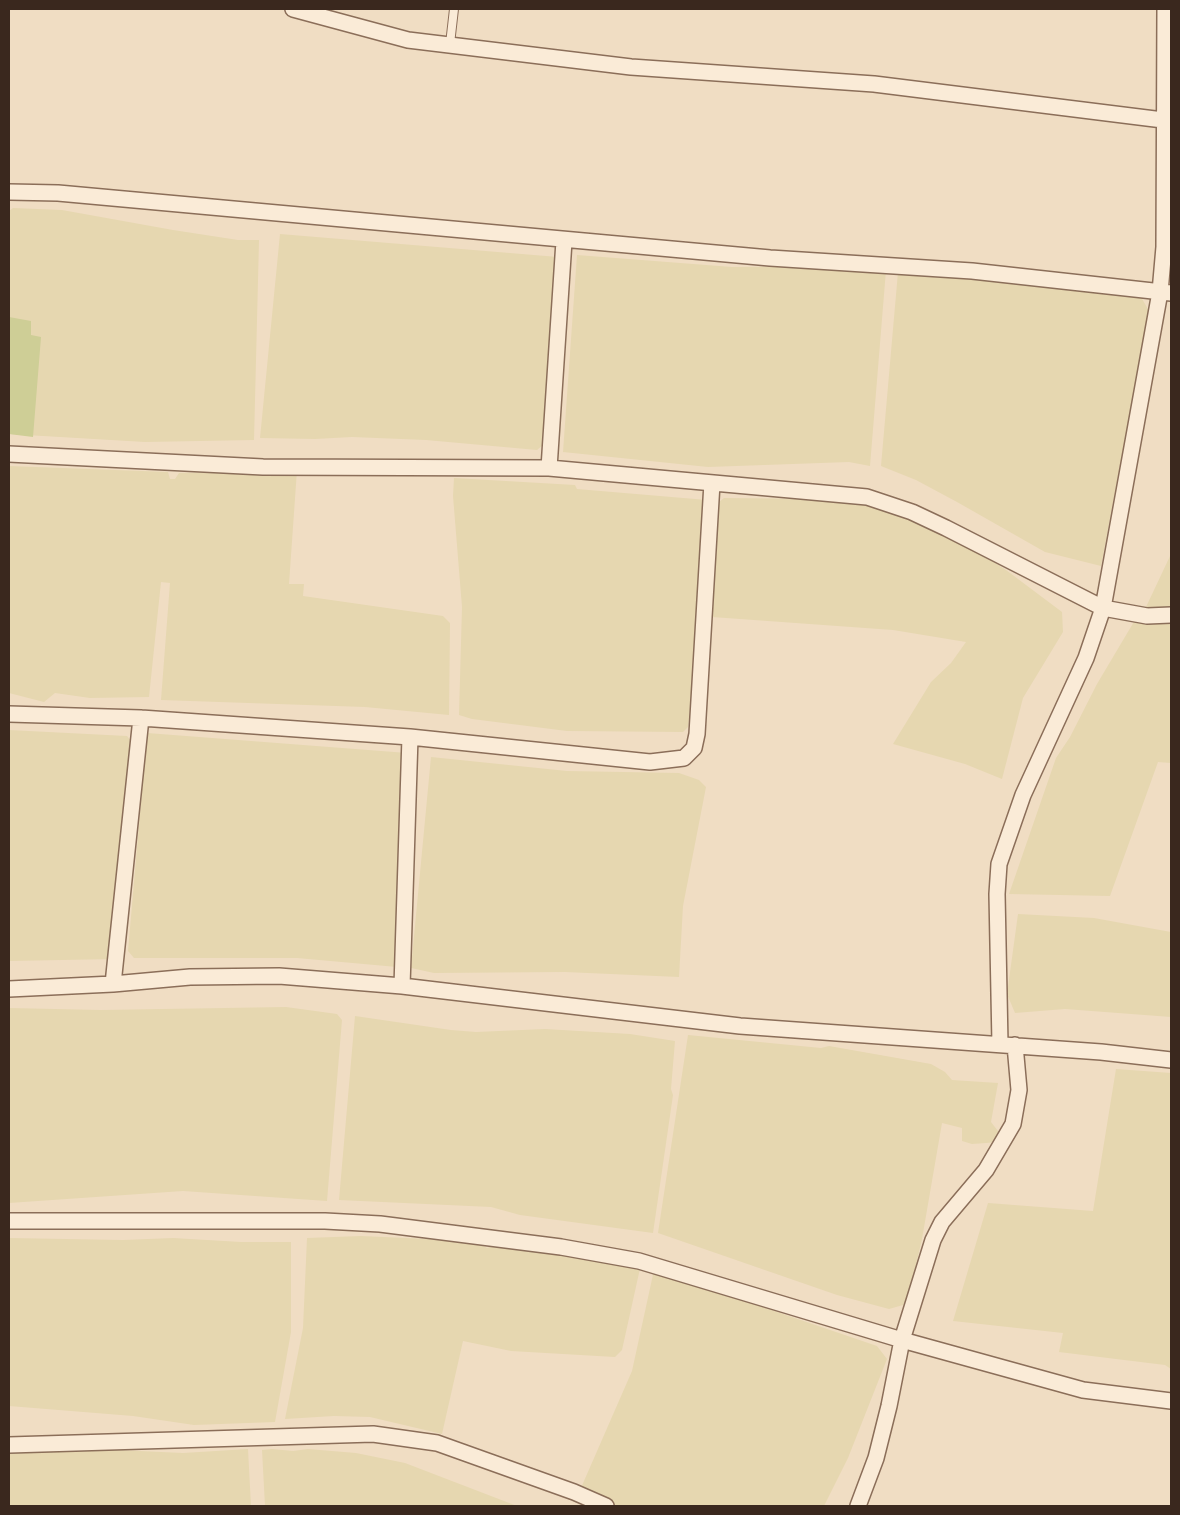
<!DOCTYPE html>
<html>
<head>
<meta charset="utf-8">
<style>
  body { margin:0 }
  #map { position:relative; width:1180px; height:1515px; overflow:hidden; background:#f0ddc3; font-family:"Source Serif 4",serif }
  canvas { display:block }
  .frame { position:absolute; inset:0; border:10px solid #3a281e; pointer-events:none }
</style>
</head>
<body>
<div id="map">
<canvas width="1180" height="1515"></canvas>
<div class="frame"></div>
</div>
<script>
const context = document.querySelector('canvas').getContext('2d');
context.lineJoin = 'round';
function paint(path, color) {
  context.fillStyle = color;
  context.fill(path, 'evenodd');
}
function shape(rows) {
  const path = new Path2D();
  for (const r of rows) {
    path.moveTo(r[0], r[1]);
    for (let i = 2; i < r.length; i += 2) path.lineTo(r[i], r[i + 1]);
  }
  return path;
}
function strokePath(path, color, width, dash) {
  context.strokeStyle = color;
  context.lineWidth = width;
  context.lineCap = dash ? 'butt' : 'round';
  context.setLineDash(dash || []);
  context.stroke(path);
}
paint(shape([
  [13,208,62,210,173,230,238,240,259,240,254,440,145,442,9,434,9,211],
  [280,234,558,257,543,445,537,450,426,440,352,437,315,439,260,438],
  [577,255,732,267,871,266,886,270,870,466,849,462,708,467,563,452],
  [898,272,1021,280,1141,297,1149,311,1101,566,1045,552,957,502,916,480,881,466],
  [9,466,168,472,170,479,175,479,179,473,297,470,289,584,304,584,303,596,443,616,450,623,449,715,365,707,161,700,170,583,161,582,149,697,90,698,55,693,44,702,9,693],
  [454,478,575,485,577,489,707,500,700,618,688,727,683,732,567,731,472,719,459,715,462,607,453,496],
  [724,498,823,499,856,501,894,511,966,544,1006,570,1062,612,1063,632,1023,698,1002,779,965,764,893,744,931,682,951,663,966,642,893,630,712,617,719,502],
  [1171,554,1171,607,1146,607],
  [1135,620,1171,620,1171,763,1158,762,1110,896,1009,894,1056,758,1070,737,1097,684],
  [9,730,127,736,133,743,115,959,9,961],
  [147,733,407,753,397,967,297,958,134,958,128,951],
  [431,757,567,771,679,773,699,780,706,787,683,906,679,977,565,972,434,973,411,968],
  [1018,914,1094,918,1171,932,1171,1017,1065,1009,1015,1013,1007,994],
  [286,1007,337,1014,342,1020,327,1201,183,1191,9,1203,9,1008,101,1010],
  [355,1016,451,1030,476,1032,545,1029,630,1034,675,1041,671,1089,673,1095,653,1233,520,1215,491,1207,339,1200],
  [688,1035,821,1048,829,1046,931,1064,945,1072,952,1080,998,1083,991,1122,998,1131,1000,1142,972,1144,962,1141,962,1128,942,1123,922,1239,908,1299,903,1305,889,1309,837,1295,658,1233],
  [1116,1069,1171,1073,1171,1369,1165,1365,1059,1352,1063,1333,953,1321,988,1203,1093,1211],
  [361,1236,475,1241,487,1248,494,1245,641,1264,622,1350,615,1357,511,1351,463,1341,442,1434,370,1417,334,1416,285,1419,303,1328,307,1238],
  [9,1238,123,1240,173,1238,241,1242,291,1242,291,1332,275,1422,194,1425,133,1416,9,1406],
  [654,1270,877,1346,887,1359,848,1458,824,1506,613,1506,577,1497,632,1371],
  [9,1445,183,1453,248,1449,251,1506,9,1506],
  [272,1449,293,1451,308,1449,356,1453,405,1463,517,1506,265,1506,262,1450]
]), '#e6d7b0');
paint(shape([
  [9,317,31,321,31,335,41,337,33,437,9,434]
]), '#cece96');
const service = shape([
  [450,44,454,9]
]);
const minor = shape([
  [293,9,408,40,631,67,874,84,1171,121],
  [9,192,58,193,770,258,972,271,1171,293],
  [9,454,263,467,549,468,867,497,912,512,946,528,1103,608,1147,616,1171,615],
  [549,468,564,241],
  [9,714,141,718,410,737,650,762,684,758,694,748,697,734,712,483],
  [113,984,141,718],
  [402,986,410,737],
  [9,989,113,984,190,977,279,976,402,986,740,1026,1101,1052,1171,1060],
  [1000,1044,997,894,999,864,1023,795,1086,658,1103,608,1160,292,1164,247,1165,9],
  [9,1221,325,1221,380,1224,561,1247,639,1261,902,1340,1083,1390,1171,1401],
  [9,1445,373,1434,437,1443,574,1492,606,1506],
  [858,1506,876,1458,889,1406,902,1340,933,1240,942,1222,986,1170,1013,1124,1019,1090,1015,1045]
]);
strokePath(service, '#8b6e59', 10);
strokePath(minor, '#8b6e59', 18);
strokePath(service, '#faebd7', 8);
strokePath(minor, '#faebd7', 15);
</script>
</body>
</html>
